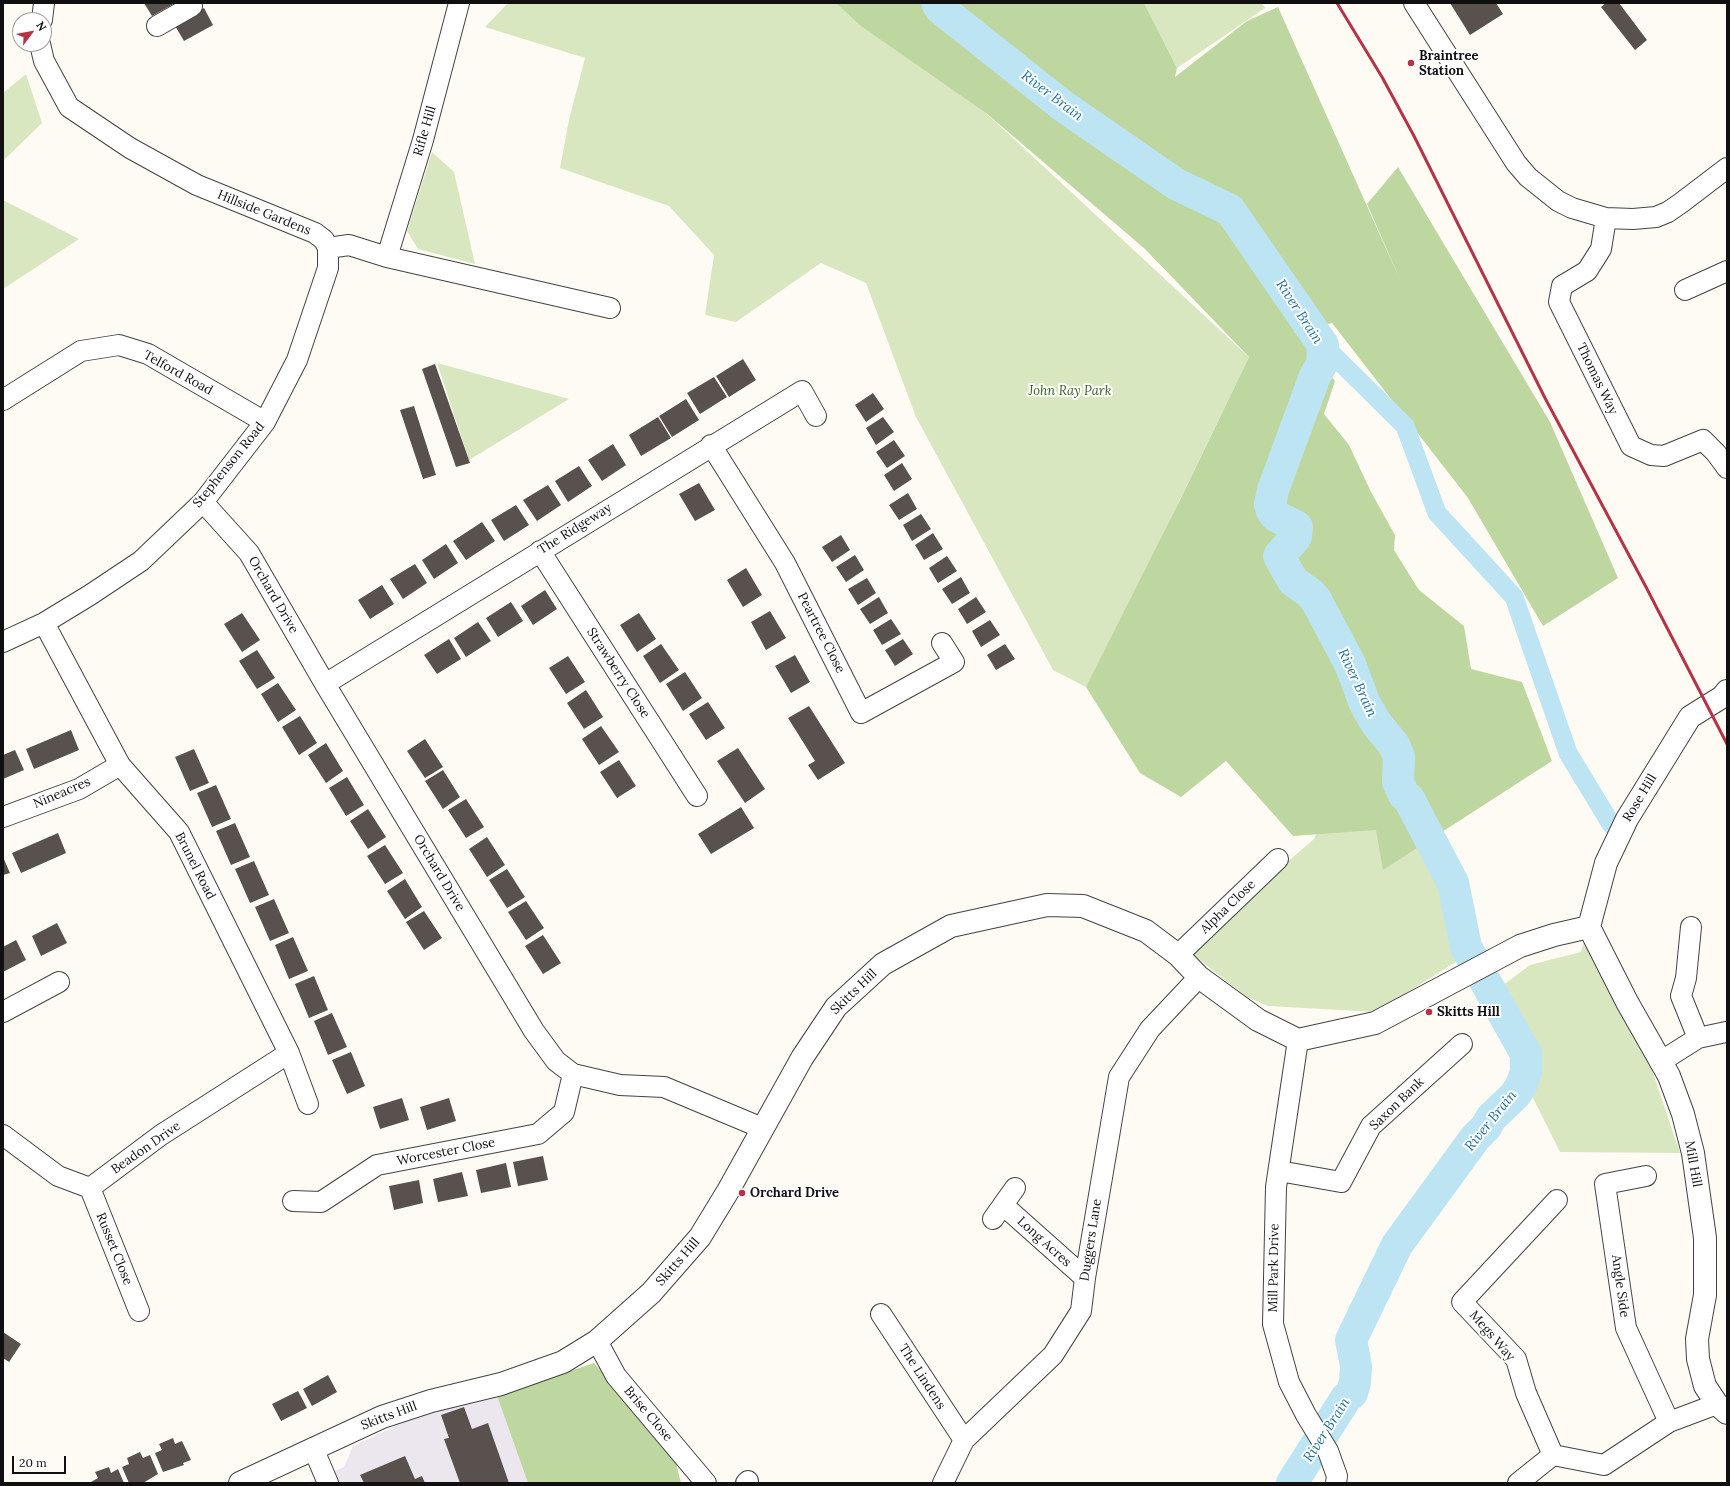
<!DOCTYPE html>
<html>
<head>
<meta charset="utf-8">
<style>
  body { margin:0 }
  #map { position:relative; width:1730px; height:1486px; overflow:hidden; background:#fefbf5; font-family:Lora,serif }
  canvas { display:block }
  .frame { position:absolute; inset:0; border:4px solid #101010; pointer-events:none }
  .north { position:absolute; left:12px; top:12px; width:40px; height:40px; box-sizing:border-box; background:#fff; border:1px solid #9f9f9f; border-radius:50%; rotate:58deg; font-size:11px; font-weight:700; line-height:16px; text-align:center; color:#101010 }
  .north::after { content:''; display:block; margin:auto; width:14px; height:18px; background:#b73245; clip-path:polygon(50% 0,100% 100%,50% 72%,0 100%) }
  .scale { position:absolute; left:12px; top:1456px; width:54px; height:18px; box-sizing:border-box; border:2px solid #101010; border-top:0; padding-left:5px; font-size:12px; line-height:14px; white-space:nowrap; color:#101010; -webkit-text-stroke:3px #fff; paint-order:stroke }
</style>
</head>
<body>
<div id="map">
<canvas width="1730" height="1486"></canvas>
<div class="frame"></div>
<div class="north">N</div>
<div class="scale">20 m</div>
</div>
<script>
const context = document.querySelector('canvas').getContext('2d');
context.lineJoin = 'round';
function paint(path, color) {
  context.fillStyle = color;
  context.fill(path, 'evenodd');
}
function shape(rows) {
  const path = new Path2D();
  for (const r of rows) {
    path.moveTo(r[0], r[1]);
    for (let i = 2; i < r.length; i += 2) path.lineTo(r[i], r[i + 1]);
  }
  return path;
}
function strokePath(path, color, width, dash) {
  context.strokeStyle = color;
  context.lineWidth = width;
  context.lineCap = dash ? 'butt' : 'round';
  context.setLineDash(dash || []);
  context.stroke(path);
}
function label(font, color, halo, rows, align = 'center') {
  context.font = font + ' Lora,serif';
  context.lineWidth = 4;
  context.setLineDash([]);
  context.textBaseline = 'middle';
  context.strokeStyle = halo;
  context.fillStyle = color;
  for (const [text, x, y, turn = 0] of rows) {
    context.save();
    context.translate(x, y);
    context.rotate((+turn || 0) * Math.PI / 180);
    context.textAlign = isNaN(turn) ? turn : align;
    if (halo) context.strokeText(text, 0, 0);
    context.fillText(text, 0, 0);
    context.restore();
  }
}
paint(shape([
  [497,1396,528,1483,307,1483,344,1467,353,1446,424,1413]
]), '#ece6ee');
paint(shape([
  [508,3,889,3,906,39,1249,357,1102,661,1086,687,1053,670,1040,646,916,417,866,283,821,263,736,322,705,315,714,255,669,206,560,168,569,120,585,58,485,27],
  [1144,3,1262,3,1265,8,1177,68],
  [26,74,42,123,3,161,3,93],
  [432,152,454,172,475,264,418,249,407,231],
  [3,200,79,239,3,289],
  [437,363,569,399,469,460],
  [1387,783,1431,860,1459,960,1376,1012,1268,1006,1247,997,1191,953,1229,912,1314,839,1330,801],
  [1589,927,1651,1067,1680,1153,1560,1152,1524,1080,1534,1044,1502,986,1530,965,1581,952]
]), '#d8e7c0');
paint(shape([
  [836,3,1144,3,1177,68,1175,77,1247,21,1278,7,1401,282,1367,204,1398,167,1550,422,1618,578,1543,626,1468,498,1332,323,1294,331,1335,381,1324,414,1349,445,1371,492,1395,535,1394,550,1419,590,1464,626,1471,669,1522,682,1552,761,1383,870,1376,830,1293,836,1226,761,1181,797,1140,773,1086,687,1181,498,1249,357,1145,249,986,113,861,26],
  [594,1363,673,1451,681,1483,528,1483,497,1396]
]), '#bed7a0');
strokePath(shape([
  [1323,345,1405,426,1437,513,1514,597,1568,753,1611,824]
]), '#bde4f2', 19);
strokePath(shape([
  [937,3,941,9,1063,106,1176,184,1230,210,1323,345,1322,364,1315,376,1273,490,1270,505,1272,511,1276,516,1297,527,1296,537,1279,556,1293,581,1310,593,1316,600,1350,664,1365,704,1376,723,1394,745,1399,757,1398,782,1404,795,1409,799,1453,883,1466,947,1526,1054,1526,1072,1521,1086,1515,1095,1491,1118,1486,1127,1475,1138,1397,1245,1351,1340,1356,1366,1355,1382,1352,1393,1346,1398,1292,1483]
]), '#bde4f2', 32);
paint(shape([
  [144,3,175,3,152,16],
  [1450,3,1496,3,1503,14,1470,35],
  [1606,3,1619,3,1647,40,1635,50,1601,7],
  [204,8,213,25,184,41,174,24],
  [743,359,756,380,729,397,716,376],
  [435,364,470,463,456,467,422,369],
  [714,377,727,397,700,414,687,393],
  [873,393,884,409,866,422,855,405],
  [686,399,699,420,672,437,659,416],
  [414,406,436,475,423,479,400,410],
  [658,417,671,438,641,456,629,435],
  [883,417,894,432,876,445,866,428],
  [894,440,905,456,887,468,876,452],
  [613,444,626,465,602,481,588,460],
  [902,463,912,479,894,491,884,475],
  [579,466,592,486,568,502,555,481],
  [699,483,715,510,695,521,679,494],
  [548,485,561,505,537,521,523,500],
  [908,493,917,509,899,520,889,505],
  [516,505,529,525,504,541,491,520],
  [921,514,931,529,912,541,903,525],
  [482,522,495,541,466,560,453,541],
  [933,533,943,549,924,560,915,545],
  [841,535,850,550,832,562,822,547],
  [446,544,458,563,434,579,422,560],
  [855,555,864,570,846,582,836,567],
  [947,556,957,571,938,583,929,568],
  [415,564,427,583,403,599,390,579],
  [746,568,762,595,743,607,727,580],
  [961,577,970,593,952,604,942,589],
  [867,578,876,593,858,605,848,589],
  [382,585,394,604,370,619,358,600],
  [545,590,557,609,533,625,521,606],
  [879,597,888,613,870,624,860,609],
  [976,597,986,612,967,624,958,609],
  [511,602,523,621,498,637,486,618],
  [770,611,786,638,766,650,751,622],
  [242,613,260,640,242,652,224,624],
  [639,613,656,639,637,652,620,625],
  [891,619,901,634,882,645,873,630],
  [990,620,1000,635,981,647,972,631],
  [478,622,491,641,466,657,454,638],
  [449,639,461,659,437,674,424,655],
  [903,639,913,654,895,666,885,650],
  [661,644,679,670,660,683,643,656],
  [1005,644,1015,659,996,670,987,655],
  [257,650,275,678,257,689,239,661],
  [795,655,810,682,791,693,775,666],
  [568,656,585,682,566,694,549,668],
  [685,672,702,698,683,711,666,684],
  [278,683,296,710,278,722,261,694],
  [586,690,603,717,584,729,567,703],
  [708,702,725,728,706,740,689,714],
  [809,706,845,763,818,780,808,765,815,761,788,718],
  [300,716,317,743,299,755,282,727],
  [601,726,619,752,599,765,582,739],
  [71,730,79,750,34,769,26,749],
  [425,739,443,767,425,778,407,751],
  [326,743,343,771,326,783,308,755],
  [738,748,765,789,745,803,717,761],
  [194,749,209,783,190,791,175,757],
  [15,750,24,770,3,779,3,755],
  [619,760,636,786,617,798,600,772],
  [443,770,460,797,443,809,425,781],
  [347,777,364,805,346,816,329,788],
  [216,785,231,819,212,827,197,793],
  [466,799,484,827,466,838,448,810],
  [741,807,754,828,711,854,698,834],
  [368,809,386,837,368,849,350,821],
  [235,823,250,857,231,865,216,831],
  [58,833,66,853,21,873,12,853],
  [487,837,505,865,487,877,469,849],
  [385,845,403,873,385,884,367,856],
  [3,857,10,873,3,875],
  [254,861,269,895,250,903,235,869],
  [507,869,525,897,507,908,489,880],
  [405,879,422,907,405,919,387,891],
  [274,899,289,933,270,941,255,907],
  [526,901,544,928,526,940,508,912],
  [424,911,442,938,424,950,406,922],
  [57,923,67,943,41,956,32,936],
  [543,935,561,963,543,974,525,946],
  [293,937,308,971,289,979,275,945],
  [16,940,26,960,3,972,3,947],
  [314,976,328,1010,309,1018,295,984],
  [332,1013,347,1047,328,1055,314,1021],
  [351,1052,365,1086,347,1094,332,1060],
  [402,1098,409,1120,380,1129,373,1107],
  [449,1098,456,1121,427,1130,420,1107],
  [543,1156,548,1180,518,1186,513,1162],
  [506,1163,511,1187,481,1193,476,1170],
  [462,1172,468,1196,438,1202,433,1179],
  [419,1180,423,1203,394,1210,389,1186],
  [3,1332,21,1344,9,1362,3,1358],
  [328,1375,337,1392,312,1406,303,1389],
  [298,1391,307,1408,281,1421,272,1404],
  [464,1407,472,1429,488,1423,509,1483,460,1483,444,1439,449,1438,441,1415],
  [173,1438,175,1444,182,1441,191,1460,183,1463,184,1465,163,1472,155,1453,162,1450,159,1444],
  [140,1452,143,1458,150,1455,158,1474,143,1483,129,1483,122,1467,129,1464,127,1458],
  [405,1456,415,1479,422,1476,425,1483,364,1483,360,1475],
  [109,1467,111,1473,118,1469,124,1483,91,1483,91,1482,98,1478,95,1472]
]), '#58514e');
const minor = shape([
  [1414,3,1516,163,1528,177,1558,201,1572,208,1606,218,1633,219,1656,217,1668,212,1681,203,1727,168],
  [42,20,44,3],
  [157,26,192,6],
  [1606,218,1601,249,1587,271,1562,286,1559,302,1631,446,1651,455,1664,456,1703,440,1716,453,1727,468],
  [328,248,349,245,387,257,610,308],
  [387,257,423,140,459,3],
  [1685,290,1727,271],
  [3,400,81,351,119,345,148,354,265,422],
  [711,445,785,563,861,713,954,662,942,643],
  [203,502,249,553,325,684,534,1031,556,1061,573,1074,620,1085,664,1087,762,1128],
  [540,551,697,796],
  [44,623,120,765,179,832,289,1053,308,1104],
  [3,642,44,623,90,595,141,561,203,502,265,422,297,360,328,268,328,248,324,240,315,233,197,185,130,148,69,107,44,61,40,44],
  [325,684,802,391,816,416],
  [3,817,79,789,120,765],
  [1178,955,1278,859],
  [3,1012,59,982],
  [1698,1038,1726,1032],
  [1298,1040,1276,1187,1273,1324,1289,1382,1306,1415,1328,1451,1337,1476,1336,1483],
  [1660,1062,1698,1038,1681,996,1686,978,1691,927],
  [3,1135,58,1176,90,1188,161,1135,289,1053],
  [1279,1171,1341,1182,1371,1126,1462,1044],
  [1646,1176,1605,1184,1626,1328,1669,1422],
  [90,1188,139,1311],
  [293,1201,321,1202,377,1165,538,1134,564,1112,573,1074],
  [1003,1205,1085,1278],
  [993,1219,1015,1188],
  [881,1314,964,1440],
  [597,1341,616,1376,706,1483],
  [313,1448,328,1483],
  [1553,1455,1526,1393,1516,1359,1462,1302,1557,1200],
  [746,1483,748,1481],
  [943,1483,964,1440,1053,1355,1081,1311,1085,1278,1119,1077,1150,1029,1199,977],
  [1518,1483,1553,1455,1604,1465,1669,1422,1717,1404]
]);
const tertiary = shape([
  [1589,927,1627,1002,1669,1076,1683,1114,1693,1153,1705,1238,1705,1295,1697,1339,1698,1359,1705,1386,1717,1404,1727,1413],
  [1589,927,1606,863,1627,819,1690,717,1722,697,1727,691],
  [240,1483,382,1417,431,1401,501,1384,563,1362,597,1341,651,1293,700,1237,728,1191,802,1058,836,1007,883,964,951,926,1047,905,1083,906,1146,931,1178,955,1199,977,1258,1020,1298,1040,1375,1023,1520,946,1554,935,1589,927]
]);
strokePath(minor, '#434343', 22);
strokePath(tertiary, '#434343', 24);
strokePath(minor, '#fff', 20);
strokePath(tertiary, '#fff', 22);
strokePath(shape([
  [1337,3,1382,77,1414,136,1545,398,1646,587,1727,744]
]), '#b73245', 3);
for (const [x, y, r, color] of [
  [1411,63,4,"#b73245"],
  [1429,1012,4,"#b73245"],
  [742,1193,4,"#b73245"]
]) {
  const dot = new Path2D();
  dot.arc(x, y, r, 0, 2 * Math.PI);
  context.fillStyle = color;
  context.fill(dot);
  strokePath(dot, '#fff', 1.5);
}
label('bold 13px', '#101010', '#fff', [
  ["Braintree",1419,56],
  ["Station",1419,71],
  ["Skitts Hill",1437,1012],
  ["Orchard Drive",750,1193]
], 'left');
label('13px', '#101010', '#fff', [
  ["Rifle Hill",425,131,-74],
  ["Hillside Gardens",264,213,22],
  ["Telford Road",178,373,29],
  ["Thomas Way",1597,379,64],
  ["Stephenson Road",229,465,-51],
  ["The Ridgeway",575,529,-32],
  ["Orchard Drive",273,595,60],
  ["Peartree Close",821,633,63],
  ["Strawberry Close",618,673,57],
  ["Nineacres",62,793,-23],
  ["Rose Hill",1640,798,-59],
  ["Brunel Road",195,866,63],
  ["Orchard Drive",439,873,59],
  ["Alpha Close",1228,907,-44],
  ["Skitts Hill",854,992,-44],
  ["Saxon Bank",1397,1104,-44],
  ["Beadon Drive",146,1148,-35],
  ["Worcester Close",446,1152,-11],
  ["Mill Hill",1693,1164,80],
  ["Duggers Lane",1091,1240,-81],
  ["Long Acres",1044,1242,42],
  ["Russet Close",114,1249,68],
  ["Skitts Hill",678,1262,-49],
  ["Mill Park Drive",1274,1268,-89],
  ["Angle Side",1620,1286,82],
  ["Megs Way",1492,1336,49],
  ["The Lindens",922,1377,57],
  ["Brise Close",648,1414,50],
  ["Skitts Hill",389,1416,-21]
]);
label('italic 13px', '#386425', '#fff', [
  ["John Ray Park",1070,391]
]);
label('italic 14px', '#22729a', '#fff', [
  ["River Brain",1052,96,37],
  ["River Brain",1299,312,57],
  ["River Brain",1357,683,65],
  ["River Brain",1491,1121,-51],
  ["River Brain",1327,1430,-57]
]);
</script>
</body>
</html>
